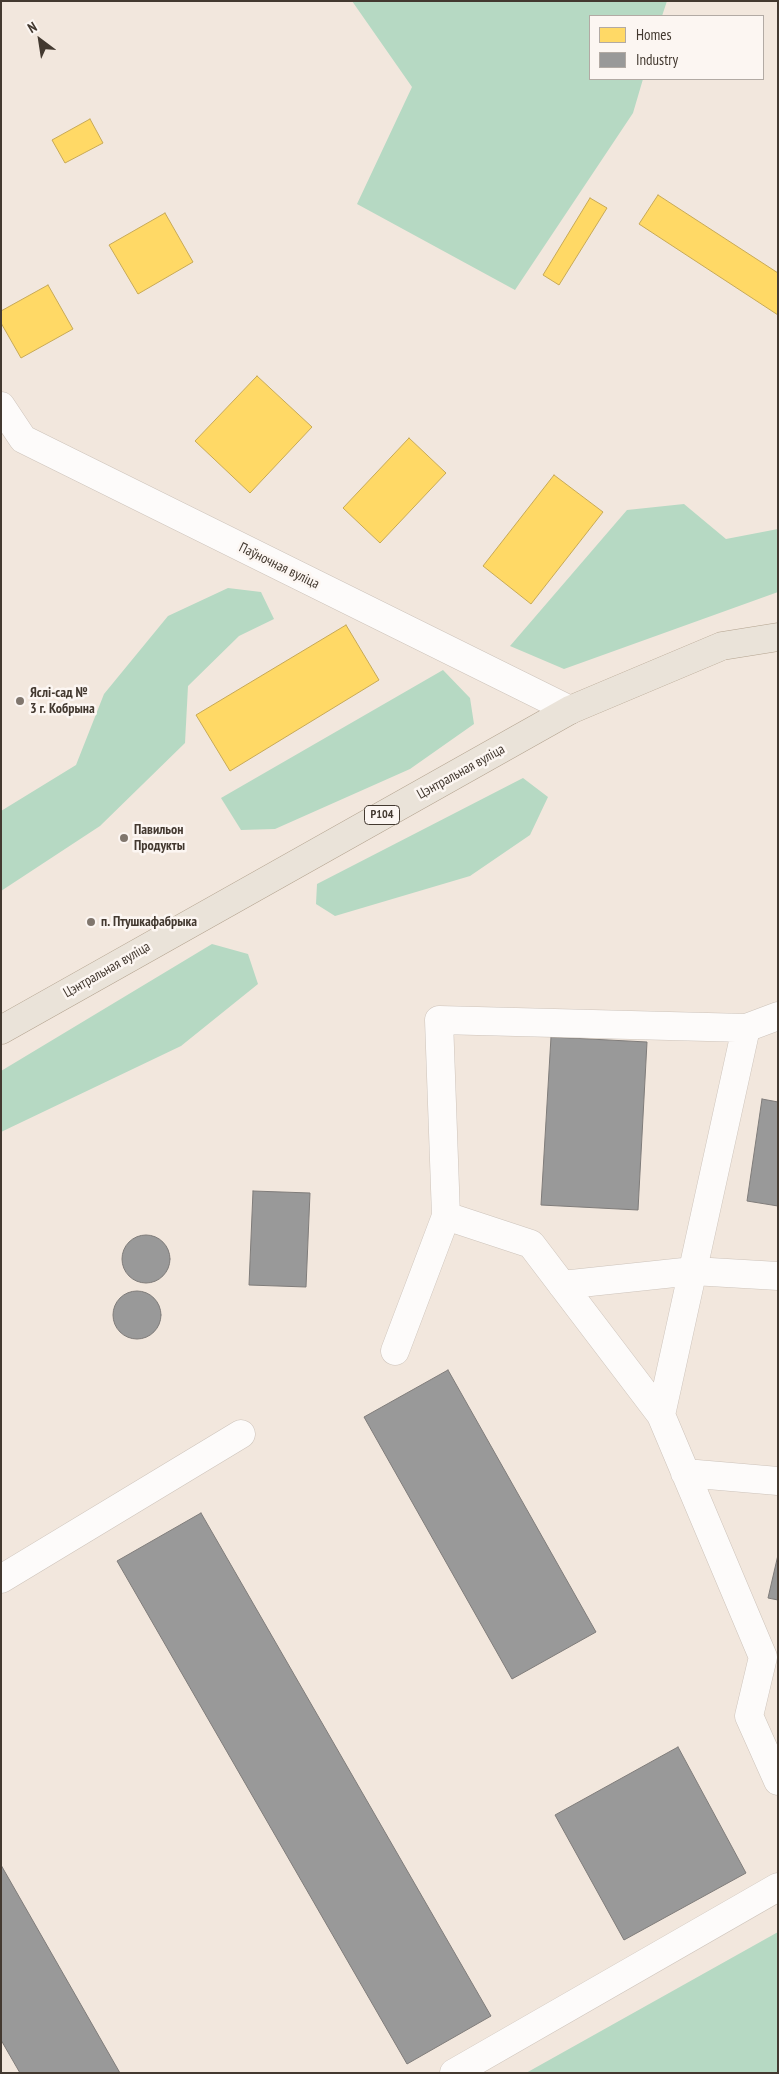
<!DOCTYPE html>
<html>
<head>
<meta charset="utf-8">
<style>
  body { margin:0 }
  #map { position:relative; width:779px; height:2074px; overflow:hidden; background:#f2e7dd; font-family:"PT Sans Narrow",sans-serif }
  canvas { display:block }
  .frame { position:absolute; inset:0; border:2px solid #433930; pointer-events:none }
  .legend { position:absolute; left:589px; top:15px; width:175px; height:65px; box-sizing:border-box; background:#fcf6f2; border:1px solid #b2aaa4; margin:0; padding:6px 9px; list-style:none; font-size:15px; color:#433930 }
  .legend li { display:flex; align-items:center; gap:10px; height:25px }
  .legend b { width:25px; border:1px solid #b2aaa4 }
  .north { position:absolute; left:15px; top:15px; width:50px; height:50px; -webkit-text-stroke:4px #fcf6f2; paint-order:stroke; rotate:329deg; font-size:14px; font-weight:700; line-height:20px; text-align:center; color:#433930 }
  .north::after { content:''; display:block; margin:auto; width:18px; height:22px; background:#433930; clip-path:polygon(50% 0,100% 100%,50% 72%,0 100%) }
</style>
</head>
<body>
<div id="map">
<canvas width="779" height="2074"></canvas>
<div class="frame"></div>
<ul class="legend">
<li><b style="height:14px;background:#ffd966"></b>Homes</li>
<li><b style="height:14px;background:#999"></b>Industry</li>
</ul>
<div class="north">N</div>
</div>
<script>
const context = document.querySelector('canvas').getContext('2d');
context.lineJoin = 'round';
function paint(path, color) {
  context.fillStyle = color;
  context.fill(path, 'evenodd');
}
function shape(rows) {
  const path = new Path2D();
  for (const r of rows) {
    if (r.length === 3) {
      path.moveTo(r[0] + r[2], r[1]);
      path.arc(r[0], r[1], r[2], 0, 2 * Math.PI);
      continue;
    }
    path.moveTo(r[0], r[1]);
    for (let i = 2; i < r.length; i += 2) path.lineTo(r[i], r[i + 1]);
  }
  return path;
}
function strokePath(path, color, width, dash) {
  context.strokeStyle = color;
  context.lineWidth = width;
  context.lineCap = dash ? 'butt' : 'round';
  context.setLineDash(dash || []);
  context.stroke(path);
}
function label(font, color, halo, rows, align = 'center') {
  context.font = font + ' "PT Sans Narrow",sans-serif';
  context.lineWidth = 5;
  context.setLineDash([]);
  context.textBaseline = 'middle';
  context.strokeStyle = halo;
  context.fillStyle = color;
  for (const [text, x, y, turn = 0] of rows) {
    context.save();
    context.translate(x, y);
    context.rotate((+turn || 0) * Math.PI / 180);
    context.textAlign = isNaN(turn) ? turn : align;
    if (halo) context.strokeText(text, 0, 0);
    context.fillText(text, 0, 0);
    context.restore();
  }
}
paint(shape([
  [352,1,667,1,662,16,590,16,590,79,643,79,633,113,515,290,357,204,412,87],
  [684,504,726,539,778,529,778,592,564,669,510,646,627,510],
  [228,588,261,592,274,619,239,636,188,686,185,743,100,826,1,891,1,811,76,765,104,694,168,616],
  [443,670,470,698,474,724,410,769,275,829,241,830,221,798],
  [523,778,548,797,530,835,470,876,335,916,316,904,317,884],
  [212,944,248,954,258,984,181,1046,1,1132,1,1071],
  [778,1932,778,2073,526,2073]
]), '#b6d9c3');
const homes = shape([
  [90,119,103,143,65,163,52,140,90,119],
  [658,195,778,273,778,315,639,224,658,195],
  [590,198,607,208,559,285,543,275,590,198],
  [165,213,193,262,138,294,109,245,165,213],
  [48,285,73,329,21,358,1,323,1,311,48,285],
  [257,376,312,427,250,493,195,441,257,376],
  [409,438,446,473,380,543,343,508,409,438],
  [554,475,603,512,531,604,483,566,554,475],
  [346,625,379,680,230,771,196,715,346,625]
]);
paint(homes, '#ffd966');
strokePath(homes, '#c7a956', 1);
const industry = shape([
  [551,1037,647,1042,638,1210,541,1205,551,1037],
  [762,1099,778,1102,778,1206,747,1201,762,1099],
  [253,1191,310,1193,306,1287,249,1285,253,1191],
  [146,1259,24],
  [137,1315,24],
  [448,1370,596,1632,512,1679,364,1417,448,1370],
  [201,1513,491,2016,407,2064,117,1561,201,1513],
  [778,1555,778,1600,768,1598,778,1555],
  [678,1747,746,1873,624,1940,555,1815,678,1747],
  [1,1865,120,2073,20,2073,1,2040,1,1865]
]);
paint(industry, '#999');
strokePath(industry, '#7f7c7a', 1);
const minor = shape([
  [1,406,23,439,570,710],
  [778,1016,746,1028,439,1020,446,1216,531,1244,661,1415,763,1657,749,1716,778,1781],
  [562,1285,693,1271,778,1276],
  [395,1351,446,1216],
  [661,1415,746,1028],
  [685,1473,778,1481],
  [1,1579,241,1434],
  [454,2073,778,1887]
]);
const major = shape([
  [1,1030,570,710,722,646,778,637]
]);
strokePath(minor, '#cdc3ba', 29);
strokePath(major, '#b3a38f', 29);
strokePath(minor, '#fdfbfa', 28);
strokePath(major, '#eae3d9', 28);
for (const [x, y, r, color] of [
  [20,701,5,"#80766d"],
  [124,838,5,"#80766d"],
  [91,922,5,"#80766d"]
]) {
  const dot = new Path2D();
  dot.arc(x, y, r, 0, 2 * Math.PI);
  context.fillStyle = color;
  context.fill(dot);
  strokePath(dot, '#fcf6f2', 2);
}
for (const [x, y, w] of [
  [382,815,35]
]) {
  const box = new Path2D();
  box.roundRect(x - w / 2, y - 9.5, w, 19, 4);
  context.fillStyle = '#fcf6f2';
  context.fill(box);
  strokePath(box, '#433930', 1);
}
label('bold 12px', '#433930', null, [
  ["Р104",382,815]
]);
label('14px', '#433930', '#fcf6f2', [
  ["Паўночная вуліца",279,566,26],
  ["Цэнтральная вуліца",461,772,-29],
  ["Цэнтральная вуліца",107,970,-30]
]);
label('bold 14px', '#433930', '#fcf6f2', [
  ["Яслі-сад №",30,693],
  ["3 г. Кобрына",30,709],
  ["Павильон",134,830],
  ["Продукты",134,846],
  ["п. Птушкафабрыка",101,922]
], 'left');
</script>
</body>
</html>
